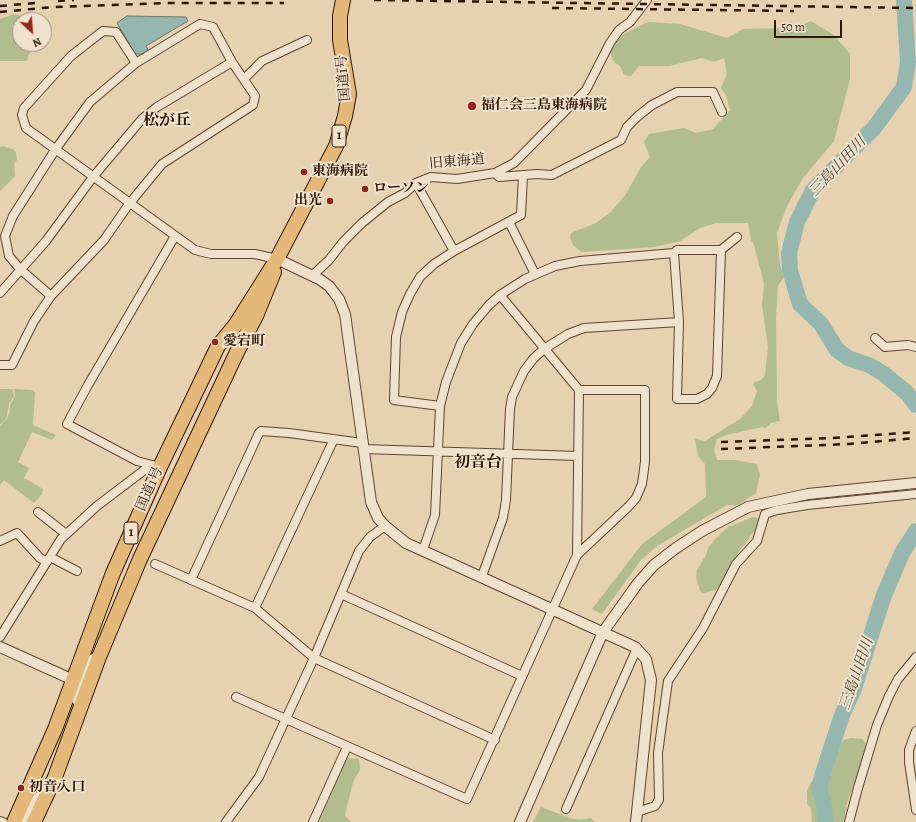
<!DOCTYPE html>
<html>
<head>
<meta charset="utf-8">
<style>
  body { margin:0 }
  #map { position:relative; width:916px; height:822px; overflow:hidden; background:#e6d1b1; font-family:Alegreya,serif }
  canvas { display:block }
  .north { position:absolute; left:12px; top:12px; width:40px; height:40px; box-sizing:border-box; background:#efe1cc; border:1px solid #a38f7d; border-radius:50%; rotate:154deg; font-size:11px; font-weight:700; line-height:16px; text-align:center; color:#301506 }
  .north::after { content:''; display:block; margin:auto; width:14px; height:18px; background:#8f2418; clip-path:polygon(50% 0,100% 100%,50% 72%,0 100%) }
  .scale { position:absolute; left:774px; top:20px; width:68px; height:18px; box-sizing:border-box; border:2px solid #301506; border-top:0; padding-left:5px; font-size:12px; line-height:14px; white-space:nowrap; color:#301506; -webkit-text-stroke:3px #efe1cc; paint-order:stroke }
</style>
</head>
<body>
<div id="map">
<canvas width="916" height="822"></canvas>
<div class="north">N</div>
<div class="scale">50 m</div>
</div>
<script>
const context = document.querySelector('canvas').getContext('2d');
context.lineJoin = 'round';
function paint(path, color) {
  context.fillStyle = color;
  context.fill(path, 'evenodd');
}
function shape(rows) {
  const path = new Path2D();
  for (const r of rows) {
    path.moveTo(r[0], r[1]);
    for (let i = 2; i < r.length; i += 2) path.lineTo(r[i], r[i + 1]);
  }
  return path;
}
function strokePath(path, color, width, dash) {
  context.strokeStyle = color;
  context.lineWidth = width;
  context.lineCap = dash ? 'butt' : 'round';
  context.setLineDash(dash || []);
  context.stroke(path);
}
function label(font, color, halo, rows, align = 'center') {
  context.font = font + ' Alegreya,"Noto Serif JP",serif';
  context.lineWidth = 4;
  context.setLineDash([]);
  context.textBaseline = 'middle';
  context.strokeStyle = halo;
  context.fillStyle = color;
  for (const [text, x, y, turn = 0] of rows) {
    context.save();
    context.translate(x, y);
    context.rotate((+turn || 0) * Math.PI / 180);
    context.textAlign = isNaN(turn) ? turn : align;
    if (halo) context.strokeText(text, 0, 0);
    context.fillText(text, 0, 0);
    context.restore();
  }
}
paint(shape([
  [14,14,25,17,31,14,39,16,43,20,20,20,20,44,42,44,29,54,27,61,0,61,0,19],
  [811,21,834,35,850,54,850,79,834,141,803,178,787,206,777,233,780,265,784,277,778,286,776,317,777,402,780,421,771,423,766,428,762,427,726,435,717,439,714,450,717,460,735,460,757,464,760,475,756,493,738,505,727,505,657,546,641,560,602,614,592,609,642,544,706,497,705,464,698,456,695,439,705,441,740,419,752,406,757,391,753,384,755,382,761,380,765,375,768,347,762,305,764,284,754,245,751,240,748,223,716,223,700,228,680,241,655,247,581,252,573,245,570,237,571,233,596,223,611,212,626,194,641,167,650,157,644,142,649,134,684,128,696,133,713,129,730,110,726,95,721,88,727,74,724,58,714,62,702,58,669,66,639,66,631,76,624,75,620,66,614,62,609,50,622,35,648,22,680,24,727,38,743,29,779,28,786,33],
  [2,146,12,149,16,152,17,160,14,164,15,176,0,191,0,147],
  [0,389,12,389,14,396,9,404,6,419,0,425],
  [14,389,33,390,35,392,33,425,56,435,52,440,32,432,18,462,29,468,24,478,43,489,42,494,34,503,4,480,0,485,0,426,7,419,10,410,10,405,15,396],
  [753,517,758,518,759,520,756,529,740,550,723,580,716,590,703,593,700,591,696,577,697,570,706,555,708,548,714,540,728,527],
  [851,738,863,739,866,745,866,753,847,803,844,822,812,822,811,808,807,804,807,791,811,782,832,768,831,754,844,740],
  [347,758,359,759,360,770,353,782,345,815,351,822,319,822],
  [541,807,570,818,582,820,590,818,595,822,533,822]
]), '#b1bd8f');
const water = shape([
  [127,16,186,17,188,21,146,46,149,51,142,54,135,54,117,23,127,16]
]);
paint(water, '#96b7af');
strokePath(water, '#6d766b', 1);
strokePath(shape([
  [904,0,908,62,904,87,874,128,813,190,797,222,789,253,790,270,800,304,821,324,837,350,848,358,869,365,884,374,907,393,916,405],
  [825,822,824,805,819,788,824,770,842,715,853,691,884,595,902,553,916,531]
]), '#96b7af', 16);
const minor = shape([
  [136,63,116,32,103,31,71,56,24,108,22,115,26,128,195,250,211,254,255,254,277,259],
  [244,79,262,61,307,40],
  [495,173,499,177,537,174,552,175,621,140,627,127,638,116,652,105,677,92,713,92,722,112],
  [416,183,454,251,434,264,420,277,410,294,402,312,396,337,394,400,440,406],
  [509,222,535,274],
  [454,251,521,215,523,175],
  [674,253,677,250,721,250],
  [313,275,329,260,343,242,362,223,388,202,405,193,416,183,431,177,457,179,495,173,514,163,586,90,610,43,619,30,630,22,647,0],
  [0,293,46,241,93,177,142,119,157,107,232,62],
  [500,295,579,390,577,555],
  [875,338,885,347,908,345,916,347],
  [0,365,12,365,34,321,51,296,104,240,129,204,162,164,253,105,255,96,232,62,213,27,200,24,136,63,90,102,55,150,13,216,5,236,9,256,20,269,51,296],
  [363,449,578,456],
  [160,467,137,461,67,424,88,385,175,236],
  [38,512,66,534],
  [0,541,17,533,40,558,47,562],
  [423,550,435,515,440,406,446,382,461,343,473,324,489,305,500,295,525,279,555,266,580,261,674,253,679,322,677,399,697,399,707,394,712,388,717,376,721,250,737,237],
  [50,557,77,571],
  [155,564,255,608,314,658,495,740],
  [482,576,503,518,506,500,510,409,512,397,524,371,533,359,544,349,568,334,584,328,679,322],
  [191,580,259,433,261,431,289,433,362,443],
  [341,594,522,676],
  [255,608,334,439],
  [0,637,61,539,97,506,151,465],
  [236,697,467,799,577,555,629,506,636,498,642,484,645,462,645,390,579,390],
  [916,731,909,750,909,762,916,810],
  [566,809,637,648],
  [637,812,655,806,659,800,658,753,668,681,703,628,736,564,757,541,765,514,777,510,807,505,916,494],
  [0,821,3,822],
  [21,822,24,820,37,797,47,795],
  [226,822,259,777,314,658,359,551,370,537,385,526],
  [313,822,347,747],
  [849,822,858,788,877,725,889,696,898,679,916,657]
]);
const tertiary = shape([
  [277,259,319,279,329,286,339,299,345,314,371,502,378,518,385,526,406,543,635,647,646,659,651,680,636,822],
  [0,647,80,683],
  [81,706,75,697,88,661,99,657],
  [520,822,603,632,638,583,654,565,676,548,702,531,748,507,808,494,916,483]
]);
const trunk = shape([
  [14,822,55,729,113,573,160,467,218,346,236,324,277,259,336,146,345,116,349,94,340,40,340,16,343,0],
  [34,822,55,777,99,657,140,559,237,352,256,316,274,272]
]);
strokePath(minor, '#5e4431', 10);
strokePath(tertiary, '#5e4431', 12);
strokePath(trunk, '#301506', 16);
strokePath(minor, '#efe1cc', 8);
strokePath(tertiary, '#efe1cc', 10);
strokePath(trunk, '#e3b878', 14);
strokePath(shape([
  [374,0,916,8],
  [58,1,74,0],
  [0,6,36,3],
  [552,8,794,11],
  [0,12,53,7,170,3,284,3],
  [721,442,832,438,916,432],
  [721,449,849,444,916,438]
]), '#301506', 2.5, [7, 7]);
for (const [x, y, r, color] of [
  [472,106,5,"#8f2418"],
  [304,172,4,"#8f2418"],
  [365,189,4,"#8f2418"],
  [330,201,4,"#8f2418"],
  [215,342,4,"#8f2418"],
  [21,788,4,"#8f2418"]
]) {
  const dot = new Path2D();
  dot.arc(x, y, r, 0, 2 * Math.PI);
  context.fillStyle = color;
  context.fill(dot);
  strokePath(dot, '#efe1cc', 1.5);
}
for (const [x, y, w] of [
  [339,136,14],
  [131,533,14]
]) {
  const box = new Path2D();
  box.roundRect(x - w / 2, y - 11, w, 22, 3);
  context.fillStyle = '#efe1cc';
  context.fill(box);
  strokePath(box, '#301506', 1);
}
label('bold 13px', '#301506', null, [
  ["1",339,136],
  ["1",131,533]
]);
label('14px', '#301506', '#efe1cc', [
  ["国道1号",344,78,-95],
  ["旧東海道",457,162,-5],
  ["国道1号",150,489,-66]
]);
label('bold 14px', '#301506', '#efe1cc', [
  ["福仁会三島東海病院",481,106],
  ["東海病院",312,172],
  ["ローソン",373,189],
  ["出光",322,201,"right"],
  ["愛宕町",223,342],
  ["初音入口",29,788]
], 'left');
label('italic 15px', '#4f4639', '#efe1cc', [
  ["三島山田川",838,167,-47],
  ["三島山田川",857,674,-71]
]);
label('bold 16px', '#301506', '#efe1cc', [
  ["松が丘",167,121],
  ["初音台",478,463]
]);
</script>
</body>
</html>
